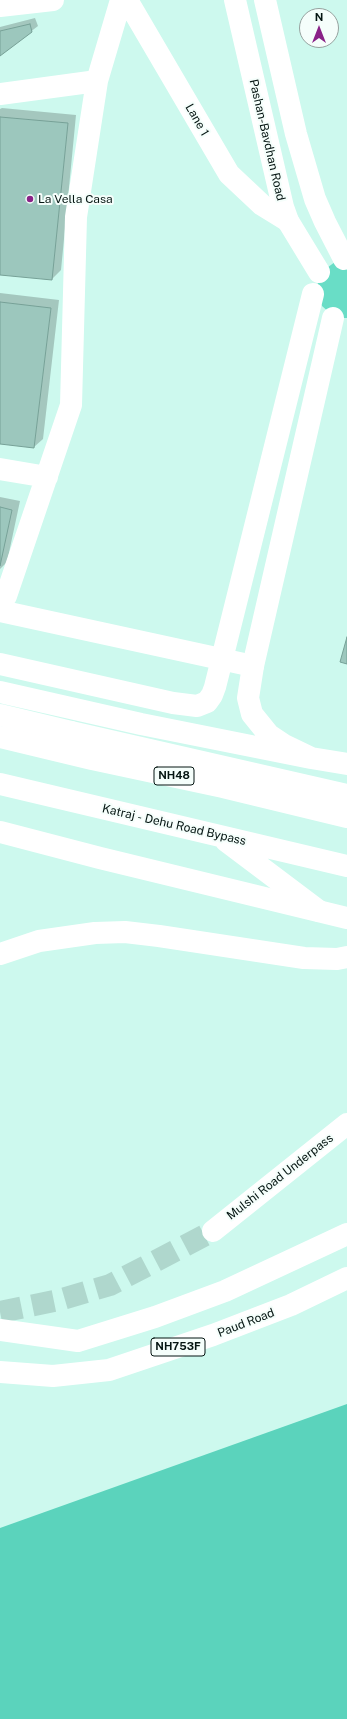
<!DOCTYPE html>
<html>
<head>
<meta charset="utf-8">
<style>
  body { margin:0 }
  #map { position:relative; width:347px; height:1719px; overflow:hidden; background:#cdf9ee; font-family:"Public Sans",sans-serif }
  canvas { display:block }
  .north { position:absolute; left:299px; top:8px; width:40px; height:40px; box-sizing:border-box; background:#f5fefb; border:1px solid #95a19e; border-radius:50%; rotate:0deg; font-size:11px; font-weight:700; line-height:16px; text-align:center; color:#051512 }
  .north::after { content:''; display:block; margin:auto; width:14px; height:18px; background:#8a2288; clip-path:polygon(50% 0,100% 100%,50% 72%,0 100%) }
</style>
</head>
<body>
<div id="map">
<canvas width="347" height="1719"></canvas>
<div class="north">N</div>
</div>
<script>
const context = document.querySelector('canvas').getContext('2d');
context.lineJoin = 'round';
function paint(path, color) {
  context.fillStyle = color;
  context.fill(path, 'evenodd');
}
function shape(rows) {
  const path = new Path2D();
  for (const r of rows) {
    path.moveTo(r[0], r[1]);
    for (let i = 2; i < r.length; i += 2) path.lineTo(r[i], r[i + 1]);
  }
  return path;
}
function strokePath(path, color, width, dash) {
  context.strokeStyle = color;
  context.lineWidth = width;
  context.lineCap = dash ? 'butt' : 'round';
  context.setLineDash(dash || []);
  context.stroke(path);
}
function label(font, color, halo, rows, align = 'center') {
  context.font = font + ' "Public Sans",sans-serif';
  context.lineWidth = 4;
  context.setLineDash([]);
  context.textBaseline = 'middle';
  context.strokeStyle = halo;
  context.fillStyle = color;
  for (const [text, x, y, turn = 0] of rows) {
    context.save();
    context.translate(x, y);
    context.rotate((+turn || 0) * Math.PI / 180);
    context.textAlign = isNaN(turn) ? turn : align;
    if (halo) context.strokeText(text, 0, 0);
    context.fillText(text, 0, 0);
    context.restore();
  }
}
paint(shape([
  [347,261,347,318,344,318,332,315,322,306,317,295,318,281,324,270,335,262]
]), '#69ddc6');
paint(shape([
  [347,1404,347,1719,0,1719,0,1528]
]), '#5bd3bc');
paint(shape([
  [35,18,38,26,0,55,0,27],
  [2,108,76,115,61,270,52,279,0,274,0,109],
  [0,293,59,300,43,439,34,447,0,443],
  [0,497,20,501,7,562,0,569]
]), '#0003');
const building = shape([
  [30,24,32,32,0,56,0,31,30,24],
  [0,117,68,123,52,280,0,275,0,117],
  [0,302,51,308,34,448,0,444,0,302],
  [0,507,12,510,0,566,0,507],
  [347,637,347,664,340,662,347,637]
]);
paint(building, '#9cc7bd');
strokePath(building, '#77a197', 1);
strokePath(shape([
  [0,1312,59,1300,110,1285,213,1231]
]), '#afd7cd', 22, [22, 11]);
strokePath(shape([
  [127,0,229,174,262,205,288,221],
  [0,6,53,0],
  [0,94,97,81],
  [0,469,47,477],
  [6,596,71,405,76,217,97,81,121,0],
  [0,611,253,666],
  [0,832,100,858,347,918]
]), '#fff', 22);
strokePath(shape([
  [235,0,283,207,288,221,319,272],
  [265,0,296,134,315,199,325,222,344,259],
  [0,664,173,703,197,706,207,702,212,695,215,687,313,294],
  [0,692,141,724,311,758,347,764],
  [0,715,71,732],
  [311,758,284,745,269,735,252,714,248,698,253,666,333,318],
  [0,954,39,941,95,933,125,932,159,936,304,958,337,959,347,957],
  [213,1231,347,1124],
  [0,1330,78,1341,155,1317,225,1291,347,1234],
  [0,1372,53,1376,109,1370,213,1335,291,1305,347,1278]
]), '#fff', 22);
strokePath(shape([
  [71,732,347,795],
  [0,737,92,759,223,787,347,817],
  [0,784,347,866],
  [226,841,319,911]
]), '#fff', 22);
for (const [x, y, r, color] of [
  [30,199,4,"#8a2288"]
]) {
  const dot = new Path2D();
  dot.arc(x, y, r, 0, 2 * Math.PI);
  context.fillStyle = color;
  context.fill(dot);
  strokePath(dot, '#f5fefb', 1.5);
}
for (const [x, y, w] of [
  [174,776,40],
  [178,1347,54]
]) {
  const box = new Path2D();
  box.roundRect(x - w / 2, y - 9, w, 18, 3);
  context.fillStyle = '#f5fefb';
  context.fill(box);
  strokePath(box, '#051512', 1);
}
label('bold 11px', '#051512', null, [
  ["NH48",174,776],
  ["NH753F",178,1347]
]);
label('12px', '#051512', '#f5fefb', [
  ["Lane 1",197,120,60],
  ["Pashan-Bavdhan Road",267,140,77],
  ["Katraj - Dehu Road Bypass",174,825,13],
  ["Mulshi Road Underpass",280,1177,-38],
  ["Paud Road",246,1323,-21]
]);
label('12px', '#051512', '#f5fefb', [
  ["La Vella Casa",38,199]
], 'left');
</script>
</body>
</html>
